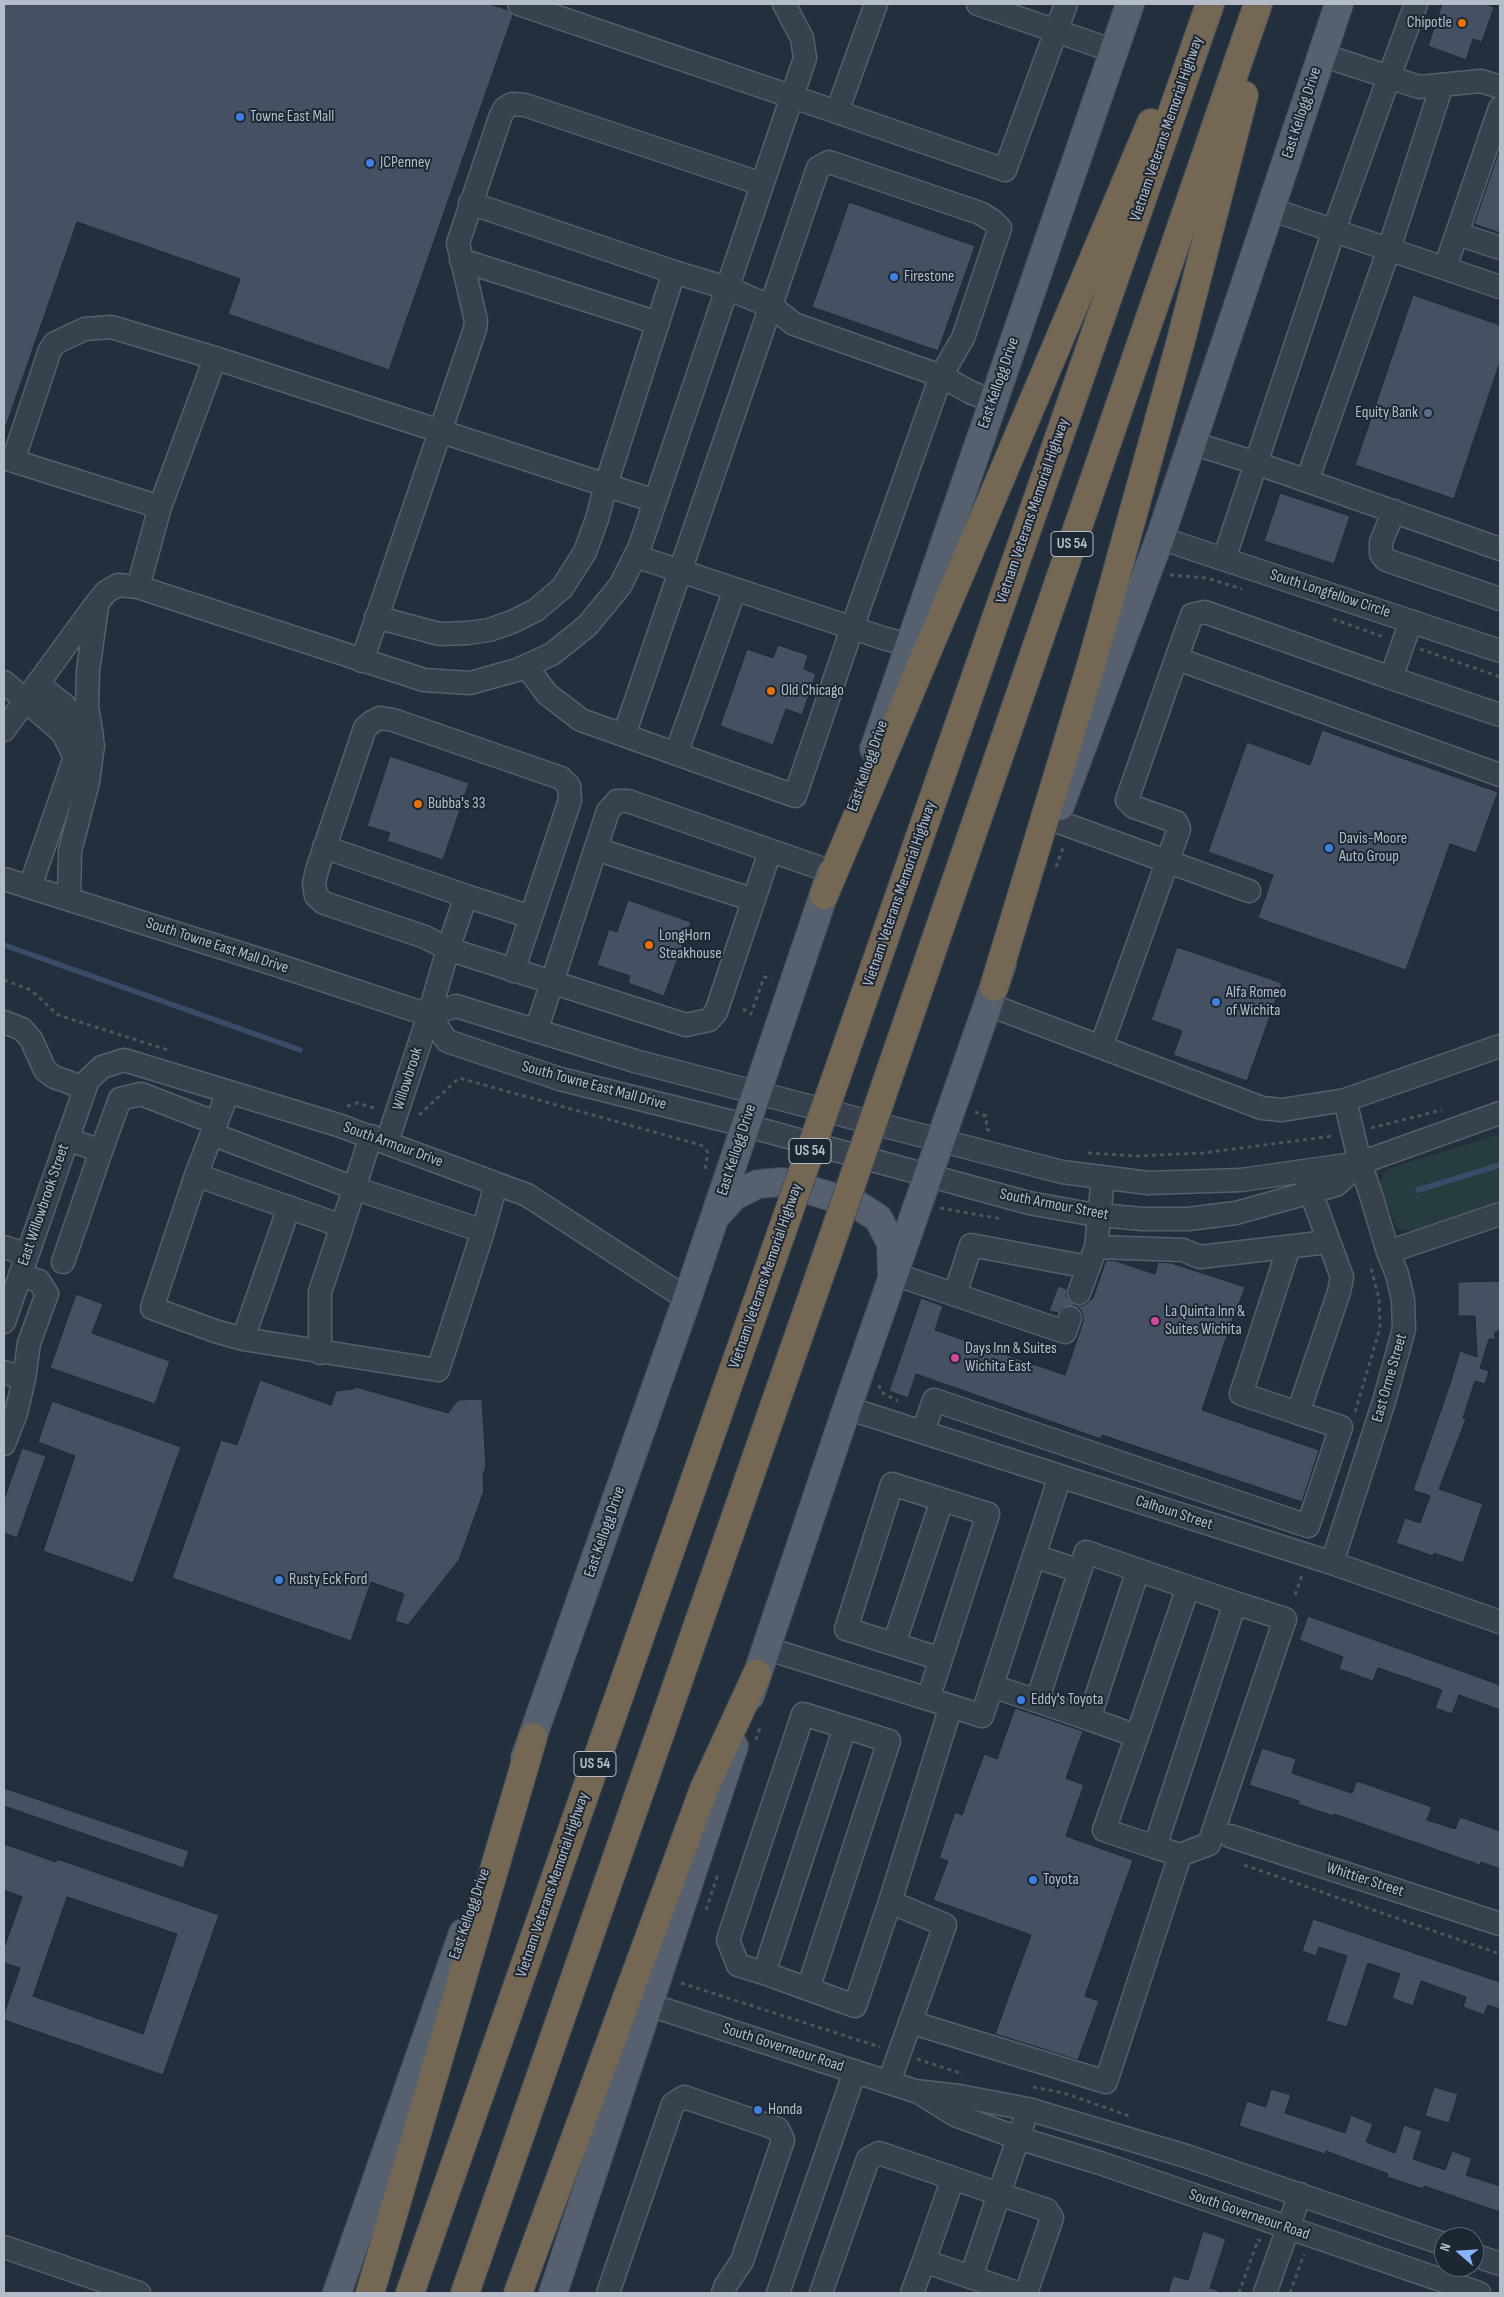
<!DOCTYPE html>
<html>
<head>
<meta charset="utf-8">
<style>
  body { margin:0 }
  #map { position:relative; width:1504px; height:2297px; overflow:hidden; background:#242f3e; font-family:"Sofia Sans Condensed",sans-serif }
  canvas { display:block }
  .frame { position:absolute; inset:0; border:5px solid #b4bcc9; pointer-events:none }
  .north { position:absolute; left:1434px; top:2227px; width:50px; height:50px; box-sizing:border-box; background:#1d2633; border:1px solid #59626f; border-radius:50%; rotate:289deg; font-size:14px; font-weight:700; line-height:20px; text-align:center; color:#b4bcc9 }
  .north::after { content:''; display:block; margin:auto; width:18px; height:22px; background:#8ab4f8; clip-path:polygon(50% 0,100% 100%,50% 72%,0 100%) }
</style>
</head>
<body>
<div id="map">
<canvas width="1504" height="2297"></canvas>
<div class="frame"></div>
<div class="north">N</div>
</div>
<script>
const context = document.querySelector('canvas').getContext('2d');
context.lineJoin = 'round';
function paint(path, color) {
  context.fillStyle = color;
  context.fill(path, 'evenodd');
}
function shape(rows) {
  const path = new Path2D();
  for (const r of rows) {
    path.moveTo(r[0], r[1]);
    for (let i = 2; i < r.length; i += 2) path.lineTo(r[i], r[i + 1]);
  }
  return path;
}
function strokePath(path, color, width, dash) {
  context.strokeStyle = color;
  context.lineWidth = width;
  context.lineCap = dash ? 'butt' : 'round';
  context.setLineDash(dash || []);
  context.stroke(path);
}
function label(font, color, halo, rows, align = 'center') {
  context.font = font + ' "Sofia Sans Condensed",sans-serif';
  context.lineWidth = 4;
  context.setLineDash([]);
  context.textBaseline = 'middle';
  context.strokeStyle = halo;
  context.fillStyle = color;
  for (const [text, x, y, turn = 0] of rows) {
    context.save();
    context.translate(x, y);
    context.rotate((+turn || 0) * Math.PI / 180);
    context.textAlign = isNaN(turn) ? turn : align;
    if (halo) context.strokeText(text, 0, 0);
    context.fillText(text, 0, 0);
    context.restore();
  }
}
paint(shape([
  [1500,1134,1500,1202,1415,1230,1400,1230,1395,1223,1380,1184,1383,1175,1390,1168]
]), '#263c3f');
strokePath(shape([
  [4,945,300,1050],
  [1418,1190,1500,1165]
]), '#394c67', 5.5);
const building = shape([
  [4,4,490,4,508,10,513,15,389,370,228,314,240,279,77,222,6,426,4,425,4,4],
  [1442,4,1486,4,1494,7,1482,42,1473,39,1466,60,1428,46,1442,4],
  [1500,148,1500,233,1474,224,1500,148],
  [849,202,975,246,938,351,812,307,849,202],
  [1413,295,1500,325,1500,362,1454,499,1355,465,1413,295],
  [1280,493,1350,516,1334,564,1264,541,1280,493],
  [778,645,808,655,804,669,816,674,802,715,786,709,773,745,720,726,747,649,773,658,778,645],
  [1322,730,1498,792,1476,853,1450,844,1406,970,1258,918,1273,875,1208,852,1247,742,1310,765,1322,730],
  [390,756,469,783,443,860,387,841,390,833,367,826,390,756],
  [628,900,691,922,664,996,628,983,630,976,597,965,609,929,617,932,628,900],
  [1177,947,1282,983,1247,1081,1173,1055,1182,1031,1151,1020,1177,947],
  [1106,1260,1116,1261,1155,1274,1158,1262,1171,1263,1245,1287,1235,1316,1234,1315,1202,1410,1319,1450,1302,1502,1102,1435,1101,1439,916,1374,908,1398,889,1391,921,1298,943,1306,935,1330,1065,1375,1083,1322,1083,1316,1080,1309,1074,1306,1062,1308,1058,1313,1049,1311,1058,1286,1067,1289,1066,1296,1074,1305,1081,1306,1087,1303,1093,1298,1106,1260],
  [1500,1281,1500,1331,1495,1332,1495,1339,1489,1339,1480,1368,1489,1371,1485,1384,1475,1381,1463,1418,1466,1419,1439,1489,1483,1504,1463,1563,1434,1553,1433,1556,1396,1543,1405,1518,1420,1523,1430,1496,1413,1490,1449,1387,1460,1351,1477,1357,1475,1316,1458,1316,1458,1282,1500,1281],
  [76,1294,103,1304,92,1333,170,1361,155,1404,50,1368,76,1294],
  [260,1380,331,1405,336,1391,353,1389,356,1387,448,1413,458,1400,482,1399,486,1466,483,1476,484,1491,459,1560,408,1625,395,1621,404,1594,371,1582,351,1641,172,1578,221,1440,237,1445,260,1380],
  [52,1401,181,1447,133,1583,43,1551,75,1456,38,1442,52,1401],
  [22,1448,46,1456,17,1538,4,1533,4,1500,22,1448],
  [1308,1616,1500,1685,1500,1710,1459,1695,1452,1714,1435,1708,1442,1690,1378,1668,1373,1681,1339,1669,1343,1657,1299,1640,1308,1616],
  [1015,1708,1083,1731,1066,1778,1084,1785,1066,1836,1133,1860,1085,1996,1099,2001,1078,2060,995,2034,1031,1935,933,1900,948,1861,939,1858,955,1812,962,1815,984,1754,997,1759,1015,1708],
  [1262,1748,1296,1759,1292,1773,1352,1793,1357,1781,1432,1807,1427,1820,1455,1829,1460,1817,1500,1831,1500,1869,1481,1862,1480,1865,1334,1814,1333,1816,1298,1804,1299,1801,1249,1785,1262,1748],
  [4,1788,189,1851,183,1868,4,1806,4,1788],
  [4,1844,56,1862,57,1859,219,1915,163,2075,4,2020,4,2014,20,1968,4,1963,4,1948,22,1897,4,1890,4,1844],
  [67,1897,177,1934,143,2034,33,1996,67,1897],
  [1313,1919,1500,1982,1500,2009,1488,2005,1484,2015,1463,2007,1466,1997,1421,1981,1413,2006,1392,1998,1400,1974,1368,1963,1347,2027,1326,2021,1347,1956,1319,1947,1316,1956,1302,1951,1313,1919],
  [1434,2087,1458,2094,1449,2123,1425,2116,1434,2087],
  [1271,2089,1291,2095,1285,2113,1345,2133,1351,2115,1373,2124,1366,2142,1395,2153,1404,2125,1422,2131,1413,2159,1445,2170,1452,2151,1472,2158,1466,2175,1500,2186,1500,2212,1424,2186,1423,2189,1387,2177,1388,2174,1326,2151,1325,2154,1239,2126,1247,2101,1266,2107,1271,2089],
  [1203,2231,1226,2239,1210,2288,1218,2290,1218,2293,1168,2293,1173,2276,1188,2280,1203,2231]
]);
paint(building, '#455162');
strokePath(building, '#1f2835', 1);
const minor = shape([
  [519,4,837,112,876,4],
  [978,4,1114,51],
  [1322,55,1389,77,1416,4],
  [837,112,1005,170,1066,4],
  [470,203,674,272],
  [1270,209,1500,287],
  [1458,234,1500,248],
  [461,260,658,323],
  [1445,268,1500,108],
  [1192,443,1256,463,1500,549],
  [4,458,160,507,138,587],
  [13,461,50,350,55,343,85,329,111,327,215,358],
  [1307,481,1389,249,1442,85],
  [160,507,215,358,655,501],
  [1394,511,1381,542,1381,554,1386,560,1500,599],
  [1160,538,1500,651],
  [635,556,883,638,927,650],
  [1224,559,1334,230,1389,77,1419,87,1481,81,1500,87],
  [376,617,439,634,468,633,489,630,512,622,536,610,562,588,585,552,597,519,606,485,674,272,727,288,772,307,794,324,941,376,972,393,993,401],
  [1411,621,1391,678,1500,715],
  [362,661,475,329,476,321,458,243,501,115,505,108,512,104,525,105,762,184],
  [1174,665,1192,615,1205,612,1391,678],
  [526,666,547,694,581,720,795,796,852,628,941,376,963,338,1000,228,993,221,980,213,829,162,818,168,624,735],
  [4,682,62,732,75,757,30,887],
  [37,684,63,704,84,726,93,745,88,782,70,851,69,899],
  [4,730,93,608,106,592,118,585,138,587,424,680,470,683,517,670,552,654,587,626,620,586,640,546,805,58,802,38,784,4],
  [92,737,87,706,88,671,97,607],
  [676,754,735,589],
  [1045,817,1249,891],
  [324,847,466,896],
  [596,849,754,900],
  [4,879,274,964,429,1015,456,1006,635,1061,1062,1172,1148,1183,1241,1180,1360,1163,1500,1113],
  [513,971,570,800,569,786,561,778,393,720,380,718,372,722,365,728,317,870,314,884,316,896,324,903,425,937,448,949,466,896,531,917],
  [987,1004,1262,1108,1282,1110,1345,1100,1360,1163,1371,1195,1388,1252,1397,1274,1403,1300,1404,1329,1385,1398,1332,1563],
  [429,1015,447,1041,560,1079,744,1125,1029,1203,1090,1214,1142,1219,1188,1219,1236,1213,1336,1185,1360,1163],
  [4,1022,22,1029,31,1039,45,1070,54,1077,85,1088],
  [536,1031,608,811,617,801,628,801,832,872],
  [1101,1047,1179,829,1176,822,1134,807,1127,800,1174,665,1183,661,1500,775],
  [228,1092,196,1175,152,1308,215,1331,243,1339],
  [1345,1100,1500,1046],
  [212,1134,354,1188,483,1231,496,1184],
  [387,1142,429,1015,448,949,686,1025,709,1020,716,1012,770,851],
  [101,1151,120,1099,141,1094,216,1123],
  [196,1175,342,1226,371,1136],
  [289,1207,243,1339,438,1370,483,1231],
  [4,1247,27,1255],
  [1096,1247,1183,1250,1200,1257,1328,1242],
  [1289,1247,1241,1394,1298,1413,1339,1292,1342,1277,1306,1179],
  [1388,1252,1500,1214],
  [63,1262,101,1151,67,1139],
  [894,1274,1065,1332,1070,1318],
  [1079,1293,1096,1247,1103,1177],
  [955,1294,971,1245,1088,1267],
  [4,1322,88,1080,102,1067,124,1060,338,1125,527,1195,687,1299],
  [320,1353,320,1292,342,1226],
  [4,1372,24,1379],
  [847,1408,1332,1563,1500,1622],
  [923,1432,934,1400,1308,1526,1341,1427,1298,1413],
  [4,1444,16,1413,24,1379,29,1343,47,1294,39,1281,20,1275],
  [1034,1556,1080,1571],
  [1138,1570,1188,1587],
  [894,1644,942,1500],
  [765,1648,951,1706,890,1902,945,1925,889,2082],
  [928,1699,988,1514,892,1484,846,1629,941,1659],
  [1037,1701,1089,1719],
  [951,1706,982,1716,1060,1476],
  [845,1727,803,1714,728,1940,738,1965,764,1973,845,1727,889,1741,808,1989,855,2006,890,1902],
  [1137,1736,1104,1830,1155,1847],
  [1230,1836,1500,1924],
  [1180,1855,1209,1844,1285,1619,1235,1603],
  [764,1973,808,1989],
  [650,2005,915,2091,959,2096,1028,2109,1186,2156,1444,2244],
  [910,2022,1106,2082,1180,1855,1155,1847,1235,1603,1188,1587,1137,1736,1089,1719,1138,1570,1086,1552,1037,1701,992,1686],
  [923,2095,955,2115,1018,2138,1100,2163,1479,2293],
  [1023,2124,999,2194,1047,2210,1052,2218,1026,2293],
  [4,2247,139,2293],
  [1474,2255,1500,2264],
  [924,2261,953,2178],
  [608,2293,673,2104,684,2097,778,2129,783,2140,742,2261,726,2285,723,2293],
  [778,2293,855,2071],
  [821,2293,868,2159,879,2153,999,2194,971,2277],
  [912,2293,924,2261,1017,2293],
  [1265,2293,1300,2194]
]);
const major = shape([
  [874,749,1130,4],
  [1060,806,1160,538,1339,4],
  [717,1215,734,1196,758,1184,782,1182,856,1204,878,1218,891,1243,892,1272],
  [750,1696,847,1408,1002,964],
  [525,1758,687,1299,831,873],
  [337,2293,463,1933],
  [553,2293,734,1746]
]);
const highway = shape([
  [824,895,1151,123],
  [994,987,1092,662,1180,344,1244,95],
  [839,1069,1210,4],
  [886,1084,1258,4],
  [370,2293,533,1737],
  [410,2293,781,1234],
  [465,2293,830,1246],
  [518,2293,704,1789,757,1674]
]);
strokePath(minor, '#565f6c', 25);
strokePath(major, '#414a57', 30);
strokePath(highway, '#434c59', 30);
strokePath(shape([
  [1170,575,1207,578,1242,589],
  [1333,619,1384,637],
  [1420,649,1500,677],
  [1056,867,1064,845],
  [4,980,31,990,58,1015,171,1051],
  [743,1009,751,1014,764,977,772,979],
  [347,1106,358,1103,377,1109],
  [975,1112,986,1116,987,1129,990,1131],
  [419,1115,459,1078,701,1145,708,1152,713,1152],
  [1371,1128,1442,1110],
  [1088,1153,1136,1156,1203,1153,1333,1136],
  [705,1169,708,1152],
  [940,1208,1002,1219],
  [879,1385,881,1392,898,1401],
  [1355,1412,1380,1328,1379,1299,1371,1268],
  [1295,1595,1302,1575],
  [756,1740,761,1725],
  [1244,1865,1500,1954],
  [706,1910,718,1874],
  [681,1983,880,2047],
  [917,2059,963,2074],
  [1033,2087,1064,2093,1132,2117],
  [1458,2228,1475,2234],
  [1239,2293,1258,2240,1261,2241],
  [1290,2293,1304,2254]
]), '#44595c', 3, [4, 4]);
strokePath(minor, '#38414e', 22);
strokePath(major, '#56606e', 28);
strokePath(highway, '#746855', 28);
const highwayBridge = shape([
  [781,1234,839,1069],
  [830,1246,886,1084]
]);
strokePath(highwayBridge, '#434c59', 30, []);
strokePath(highwayBridge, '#746855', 28);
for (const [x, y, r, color] of [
  [1462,23,5,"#e8710a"],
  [240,117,5,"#3f7fe0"],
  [370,163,5,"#3f7fe0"],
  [894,277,5,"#3f7fe0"],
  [1428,413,5,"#5c6f8a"],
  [771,691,5,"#e8710a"],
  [418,804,5,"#e8710a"],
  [1329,848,5,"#3f7fe0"],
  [649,945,5,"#e8710a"],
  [1216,1002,5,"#3f7fe0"],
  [1155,1321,5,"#d1479c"],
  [955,1358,5,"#d1479c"],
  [279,1580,5,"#3f7fe0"],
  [1021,1700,5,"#3f7fe0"],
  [1033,1880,5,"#3f7fe0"],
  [758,2110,5,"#3f7fe0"]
]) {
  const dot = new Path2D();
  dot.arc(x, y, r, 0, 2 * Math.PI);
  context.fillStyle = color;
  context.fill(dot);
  strokePath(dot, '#1d2633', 2);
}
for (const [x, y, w] of [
  [1072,544,42],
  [810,1151,42],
  [595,1764,42]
]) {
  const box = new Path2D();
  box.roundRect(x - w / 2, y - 12.5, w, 25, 4);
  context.fillStyle = '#1d2633';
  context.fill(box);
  strokePath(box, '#b4bcc9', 1);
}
label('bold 15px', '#b4bcc9', null, [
  ["US 54",1072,544],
  ["US 54",810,1151],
  ["US 54",595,1764]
]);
label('16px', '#b4bcc9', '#1d2633', [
  ["Chipotle",1452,23,"right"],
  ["Towne East Mall",250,117],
  ["JCPenney",380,163],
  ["Firestone",904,277],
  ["Equity Bank",1418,413,"right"],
  ["Old Chicago",781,691],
  ["Bubba's 33",428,804],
  ["Davis-Moore",1339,839],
  ["Auto Group",1339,857],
  ["LongHorn",659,936],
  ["Steakhouse",659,954],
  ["Alfa Romeo",1226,993],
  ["of Wichita",1226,1011],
  ["La Quinta Inn &",1165,1312],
  ["Suites Wichita",1165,1330],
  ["Days Inn & Suites",965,1349],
  ["Wichita East",965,1367],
  ["Rusty Eck Ford",289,1580],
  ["Eddy's Toyota",1031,1700],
  ["Toyota",1043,1880],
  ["Honda",768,2110]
], 'left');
label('16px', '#b4bcc9', '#1d2633', [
  ["East Kellogg Drive",1302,113,-72],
  ["Vietnam Veterans Memorial Highway",1167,129,-71],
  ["East Kellogg Drive",999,383,-71],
  ["Vietnam Veterans Memorial Highway",1033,511,-71],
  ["South Longfellow Circle",1330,594,18],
  ["East Kellogg Drive",868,766,-71],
  ["Vietnam Veterans Memorial Highway",900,894,-71],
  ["South Towne East Mall Drive",217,946,18],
  ["Willowbrook",408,1079,-72],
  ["South Towne East Mall Drive",594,1086,15],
  ["South Armour Drive",393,1145,20],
  ["East Kellogg Drive",737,1150,-72],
  ["East Willowbrook Street",44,1205,-71],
  ["South Armour Street",1054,1205,11],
  ["Vietnam Veterans Memorial Highway",766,1276,-71],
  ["East Orme Street",1390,1378,-74],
  ["Calhoun Street",1174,1513,18],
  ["East Kellogg Drive",605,1532,-71],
  ["Whittier Street",1365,1880,18],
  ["Vietnam Veterans Memorial Highway",553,1885,-71],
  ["East Kellogg Drive",470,1914,-71],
  ["South Governeour Road",783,2048,18],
  ["South Governeour Road",1249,2215,19]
]);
</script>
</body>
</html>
